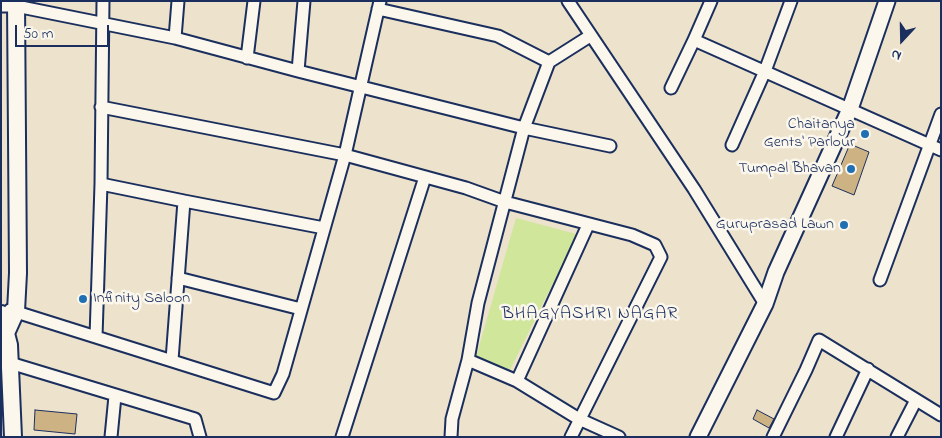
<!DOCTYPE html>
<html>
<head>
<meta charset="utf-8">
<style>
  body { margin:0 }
  #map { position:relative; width:942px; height:438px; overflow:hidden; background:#ede2cc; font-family:"Indie Flower",sans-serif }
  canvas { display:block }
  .frame { position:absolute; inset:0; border:2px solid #1b2f5e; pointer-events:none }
  .north { position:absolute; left:877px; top:15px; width:50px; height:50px; -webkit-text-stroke:4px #fbf7ec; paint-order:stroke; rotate:201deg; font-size:14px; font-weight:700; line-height:20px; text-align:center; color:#1b2f5e }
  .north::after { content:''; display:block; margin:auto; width:18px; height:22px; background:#1b2f5e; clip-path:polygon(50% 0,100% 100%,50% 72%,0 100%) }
  .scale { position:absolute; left:15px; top:25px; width:94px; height:22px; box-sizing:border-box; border:2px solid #1b2f5e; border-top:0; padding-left:6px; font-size:15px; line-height:18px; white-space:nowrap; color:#1b2f5e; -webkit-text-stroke:4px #fbf7ec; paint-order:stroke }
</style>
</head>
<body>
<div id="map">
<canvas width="942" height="438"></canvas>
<div class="frame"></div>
<div class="north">N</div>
<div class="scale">50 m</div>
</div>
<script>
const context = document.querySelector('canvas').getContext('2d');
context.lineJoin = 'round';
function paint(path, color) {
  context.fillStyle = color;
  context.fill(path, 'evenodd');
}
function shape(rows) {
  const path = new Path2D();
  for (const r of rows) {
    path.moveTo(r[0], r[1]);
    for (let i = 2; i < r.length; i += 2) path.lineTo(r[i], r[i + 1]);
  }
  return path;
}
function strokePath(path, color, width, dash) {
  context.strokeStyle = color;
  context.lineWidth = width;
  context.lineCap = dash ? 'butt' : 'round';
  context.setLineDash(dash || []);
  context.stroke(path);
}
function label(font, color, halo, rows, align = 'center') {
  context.font = font + ' "Indie Flower",sans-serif';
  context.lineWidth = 5;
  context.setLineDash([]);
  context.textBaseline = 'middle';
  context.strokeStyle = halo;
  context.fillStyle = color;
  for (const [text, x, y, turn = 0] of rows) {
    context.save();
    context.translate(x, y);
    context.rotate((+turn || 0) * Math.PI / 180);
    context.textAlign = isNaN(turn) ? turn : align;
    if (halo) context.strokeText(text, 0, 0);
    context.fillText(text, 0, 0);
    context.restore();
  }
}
paint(shape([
  [516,218,580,235,548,293,508,374,476,357]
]), '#cfe69b');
const building = shape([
  [850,144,869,152,854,195,832,186,850,144],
  [35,410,77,414,75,434,34,430,35,410],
  [757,410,774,419,769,428,753,419,757,410]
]);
paint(building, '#cdb283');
strokePath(building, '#1b2f5e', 1);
const minor = shape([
  [103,1,101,184,184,201,172,360],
  [568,1,694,189,765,304],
  [711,1,694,40,941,150],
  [1,6,16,6,175,38,298,71,524,128,478,303,468,360,517,381,579,419,619,437],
  [378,9,498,36,549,62],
  [590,36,549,62,524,128,610,146],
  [175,38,178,1],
  [247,58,254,1],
  [298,71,304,1],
  [671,88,694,40],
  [101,107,345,155,466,188,505,202,632,235,655,245,661,257,571,437],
  [732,145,765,71,791,1],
  [184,201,324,228],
  [178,278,301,309],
  [880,280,941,114],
  [10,310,274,393,283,374,345,155,380,1],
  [96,337,101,184],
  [10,363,195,419,200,437],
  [517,381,588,225],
  [111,437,115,396],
  [342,437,425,177],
  [451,437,452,419,468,360],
  [773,437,806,370,819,340,941,415],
  [836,437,868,369],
  [897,437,916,400]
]);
const tertiary = shape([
  [698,437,765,304,776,272,850,109,887,1]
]);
const secondary = shape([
  [1,314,9,345,13,437],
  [7,331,16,311,18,273,16,1]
]);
strokePath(minor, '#1b2f5e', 15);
strokePath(tertiary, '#1b2f5e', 19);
strokePath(secondary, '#1b2f5e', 20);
strokePath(minor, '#fbf7ec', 11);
strokePath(tertiary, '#fbf7ec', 15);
strokePath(secondary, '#fbf7ec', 16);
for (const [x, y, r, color] of [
  [865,134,5,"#1f6fb2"],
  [851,169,5,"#1f6fb2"],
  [844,225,5,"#1f6fb2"],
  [83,299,5,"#1f6fb2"]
]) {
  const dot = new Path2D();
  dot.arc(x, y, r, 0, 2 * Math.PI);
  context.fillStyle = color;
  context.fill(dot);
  strokePath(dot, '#fbf7ec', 2);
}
label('16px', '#1b2f5e', '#fbf7ec', [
  ["Chaitanya",855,125],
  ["Gents' Parlour",855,143],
  ["Tumpal Bhavan",841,169],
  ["Guruprasad Lawn",834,225],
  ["Infinity Saloon",93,299,"left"]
], 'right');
context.letterSpacing = '1px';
label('18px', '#1b2f5e', '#fbf7ec', [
  ["BHAGYASHRI NAGAR",590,315]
]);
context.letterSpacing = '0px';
</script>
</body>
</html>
